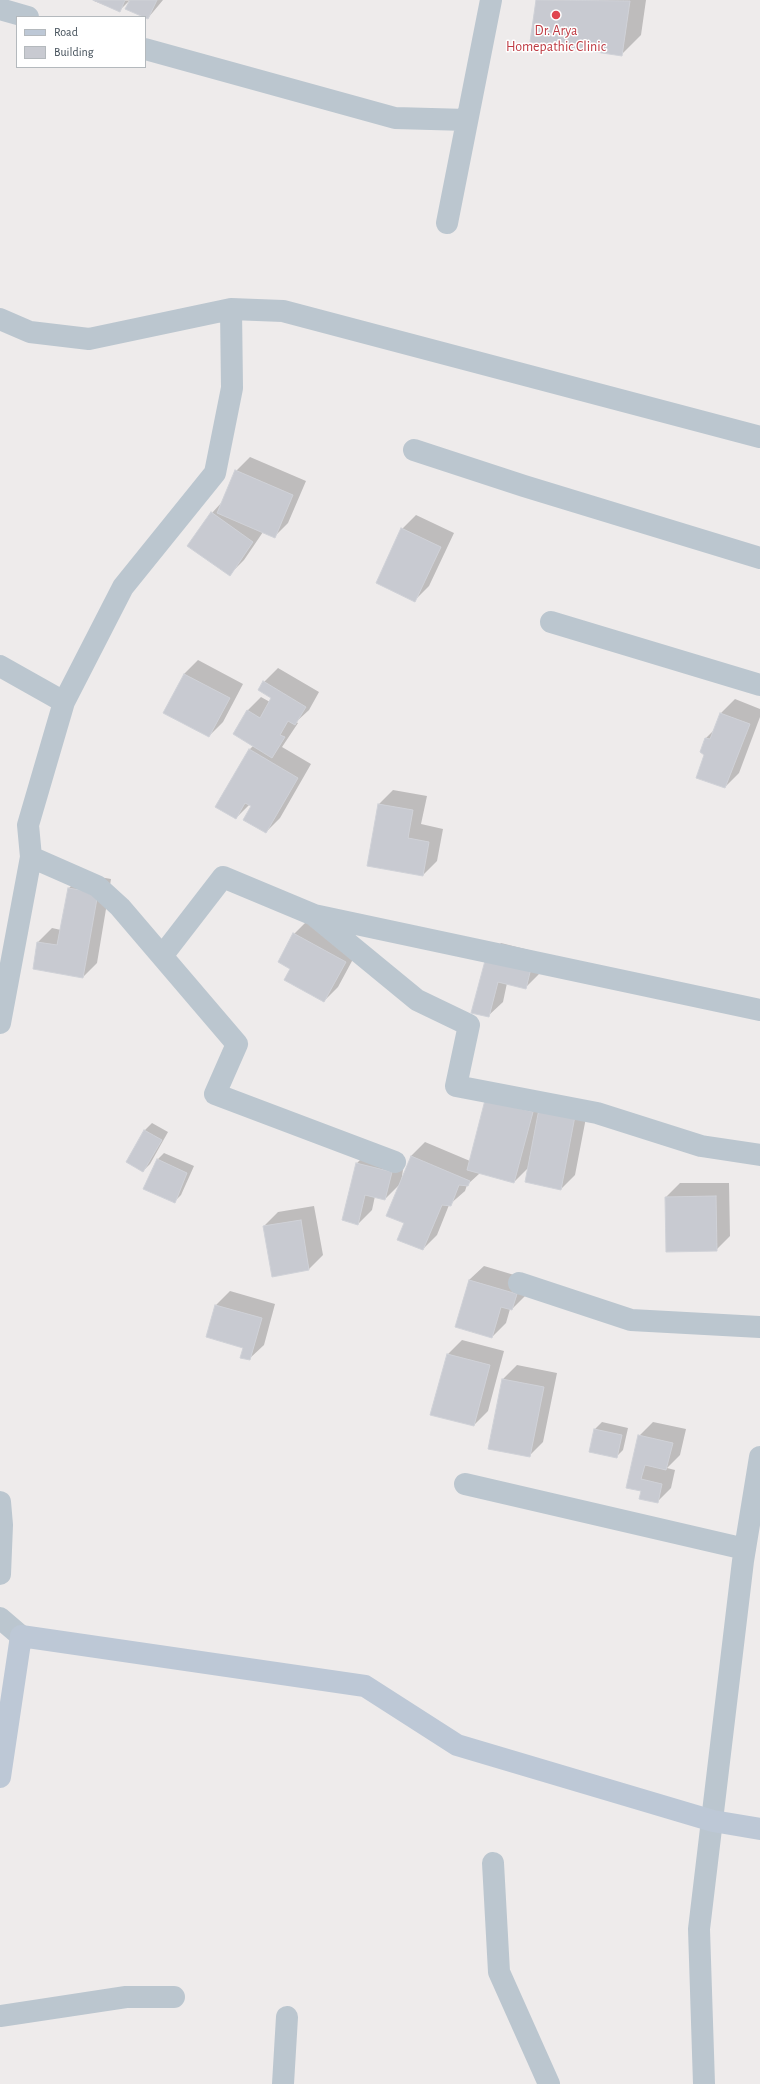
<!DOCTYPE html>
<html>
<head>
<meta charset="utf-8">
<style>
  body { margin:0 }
  #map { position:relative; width:760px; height:2084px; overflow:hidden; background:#eeebeb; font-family:"Alegreya Sans",sans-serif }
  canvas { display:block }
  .legend { position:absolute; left:16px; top:16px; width:130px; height:52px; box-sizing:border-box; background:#fff; border:1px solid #b4b9bd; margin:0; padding:5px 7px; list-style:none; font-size:12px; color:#434f59 }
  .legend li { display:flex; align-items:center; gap:8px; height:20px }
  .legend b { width:20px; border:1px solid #b4b9bd }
</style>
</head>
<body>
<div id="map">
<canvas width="760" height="2084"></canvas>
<ul class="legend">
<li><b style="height:5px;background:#bdc8d6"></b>Road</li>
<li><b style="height:11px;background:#c8cad1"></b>Building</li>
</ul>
</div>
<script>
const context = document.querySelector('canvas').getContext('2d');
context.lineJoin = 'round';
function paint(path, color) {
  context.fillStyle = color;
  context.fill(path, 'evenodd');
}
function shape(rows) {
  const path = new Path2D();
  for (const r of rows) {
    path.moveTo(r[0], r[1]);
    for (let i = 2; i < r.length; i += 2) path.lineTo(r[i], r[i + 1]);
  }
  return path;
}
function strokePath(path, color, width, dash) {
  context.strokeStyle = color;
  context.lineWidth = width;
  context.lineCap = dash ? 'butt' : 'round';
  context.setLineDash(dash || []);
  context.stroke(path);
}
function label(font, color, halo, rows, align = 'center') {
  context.font = font + ' "Alegreya Sans",sans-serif';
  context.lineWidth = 3;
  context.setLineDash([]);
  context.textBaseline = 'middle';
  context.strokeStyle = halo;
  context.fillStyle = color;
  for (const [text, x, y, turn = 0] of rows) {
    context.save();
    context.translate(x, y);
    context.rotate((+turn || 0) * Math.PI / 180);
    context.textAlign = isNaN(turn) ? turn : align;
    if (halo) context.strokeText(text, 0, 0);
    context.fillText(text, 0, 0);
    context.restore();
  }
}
paint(shape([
  [130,0,119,11,94,1,163,0,148,18],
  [537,0,646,0,641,35,621,55,531,41],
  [250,457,306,481,288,523,274,537,263,532,244,560,230,574,212,513,222,502,236,471],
  [416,515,454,533,429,586,415,600,402,529],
  [198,660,243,684,223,722,209,736,184,674],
  [278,668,319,692,309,710,296,722,298,723,282,747,311,764,280,818,266,832,252,806,250,804,236,818,249,750,253,746,247,711,261,697,270,702,273,698,264,682],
  [735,699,760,709,760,717,739,773,725,787,705,755,706,738,715,729,721,713],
  [393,790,427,796,421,824,443,829,437,861,423,875,379,804],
  [83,874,111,879,97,963,83,977,38,942,52,928,61,930,69,888],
  [308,920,359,948,338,987,324,1001,292,968,279,962,294,934],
  [501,943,545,954,539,974,525,988,507,983,503,1002,488,1016,487,957],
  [486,1101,589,1102,575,1175,561,1189,529,1167,514,1182,480,1173,467,1185,465,1191,449,1205,437,1235,423,1249,405,1223,400,1184,385,1199,375,1196,372,1210,358,1224,357,1163,371,1149,405,1158,401,1182,411,1156,425,1142,470,1161],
  [152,1123,168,1132,150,1164,143,1171,127,1162,145,1130],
  [164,1153,194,1166,181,1195,174,1202,157,1160],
  [680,1183,729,1183,730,1236,716,1250,666,1197],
  [314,1206,323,1255,309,1269,264,1226,278,1212],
  [484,1266,531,1280,526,1295,512,1309,510,1309,506,1323,492,1337,456,1326,469,1280],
  [230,1291,275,1304,264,1345,249,1359,244,1347,216,1305],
  [462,1340,504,1351,488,1411,474,1425,432,1414,448,1354],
  [517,1365,557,1373,543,1442,529,1456,489,1449,503,1379],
  [602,1422,628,1428,623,1450,616,1457,595,1429],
  [653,1422,686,1429,680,1455,667,1468,675,1470,671,1488,657,1502,642,1491,627,1487,639,1436]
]), '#0003');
const building = shape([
  [93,0,125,0,120,12,93,0],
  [130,0,157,0,148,19,125,9,130,0],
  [536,0,630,1,622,56,530,42,536,0],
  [235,470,293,495,275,538,217,513,235,470],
  [211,512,253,542,230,576,187,546,211,512],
  [401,528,441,547,415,602,376,583,401,528],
  [184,674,230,698,209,737,163,713,184,674],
  [263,681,306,707,295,725,288,721,280,735,285,737,272,758,233,734,247,710,260,718,271,698,258,690,263,681],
  [720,713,750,724,725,788,696,778,704,755,700,752,705,738,710,739,720,713],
  [249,749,298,778,266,833,243,820,251,806,245,803,236,819,215,807,249,749],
  [378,804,413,810,408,838,429,842,423,876,367,866,378,804],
  [68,888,98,893,83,978,33,969,37,942,57,945,68,888],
  [293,933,346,962,324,1002,284,980,290,969,278,962,293,933],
  [486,957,531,968,526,989,498,982,489,1017,471,1013,486,957],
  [485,1100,533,1112,514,1183,467,1170,485,1100],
  [539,1109,575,1116,561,1190,525,1182,539,1109],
  [144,1130,162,1140,143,1172,126,1162,144,1130],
  [411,1156,470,1181,468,1186,459,1185,451,1206,442,1205,423,1250,397,1240,404,1223,386,1216,411,1156],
  [157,1159,187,1173,175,1203,143,1189,157,1159],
  [356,1163,392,1172,385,1200,365,1195,358,1225,342,1220,356,1163],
  [716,1196,717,1251,666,1252,665,1197,716,1196],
  [301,1220,309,1270,272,1277,263,1226,301,1220],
  [469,1280,517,1294,512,1310,501,1307,492,1338,455,1327,469,1280],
  [215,1305,262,1318,250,1360,240,1358,243,1348,206,1337,215,1305],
  [447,1354,490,1365,474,1426,430,1415,447,1354],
  [502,1379,544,1387,530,1457,488,1449,502,1379],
  [594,1429,622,1435,617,1458,589,1452,594,1429],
  [638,1435,673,1443,666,1470,645,1465,641,1479,662,1484,658,1503,639,1499,641,1491,626,1488,638,1435]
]);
paint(building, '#c8cad1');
strokePath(building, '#cfd1d7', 1);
strokePath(shape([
  [0,9,28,17],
  [145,49,395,118,467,120],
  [447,223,491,0],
  [0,319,30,332,89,339,231,309,283,311,760,437],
  [414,450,524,486,760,558],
  [551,622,760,685],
  [0,666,64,702],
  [31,857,97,886,120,907,237,1044,215,1094,395,1162],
  [316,917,417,1000,469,1025,456,1086,597,1113,701,1146,760,1155],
  [162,956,223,877,314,915,760,1010],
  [0,1023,31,857,28,825,64,702,123,587,215,473,232,388,231,309],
  [519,1283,631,1320,760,1327],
  [465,1484,745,1549],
  [0,1502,2,1525,0,1574],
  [0,1618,21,1636],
  [493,1863,499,1972,549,2084],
  [0,2016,126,1997,174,1997],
  [283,2084,287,2017],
  [704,2084,699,1929,743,1561,760,1457]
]), '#bbc6cf', 22);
strokePath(shape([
  [0,1777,21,1636,365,1686,457,1745,713,1821,760,1829]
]), '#bdc8d6', 22);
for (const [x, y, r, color] of [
  [556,15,5,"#e0444e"]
]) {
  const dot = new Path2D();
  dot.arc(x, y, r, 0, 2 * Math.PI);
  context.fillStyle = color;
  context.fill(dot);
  strokePath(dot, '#fff', 1.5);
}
label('14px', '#be3a42', '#fff', [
  ["Dr. Arya",556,31],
  ["Homepathic Clinic",556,47]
]);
</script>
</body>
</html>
